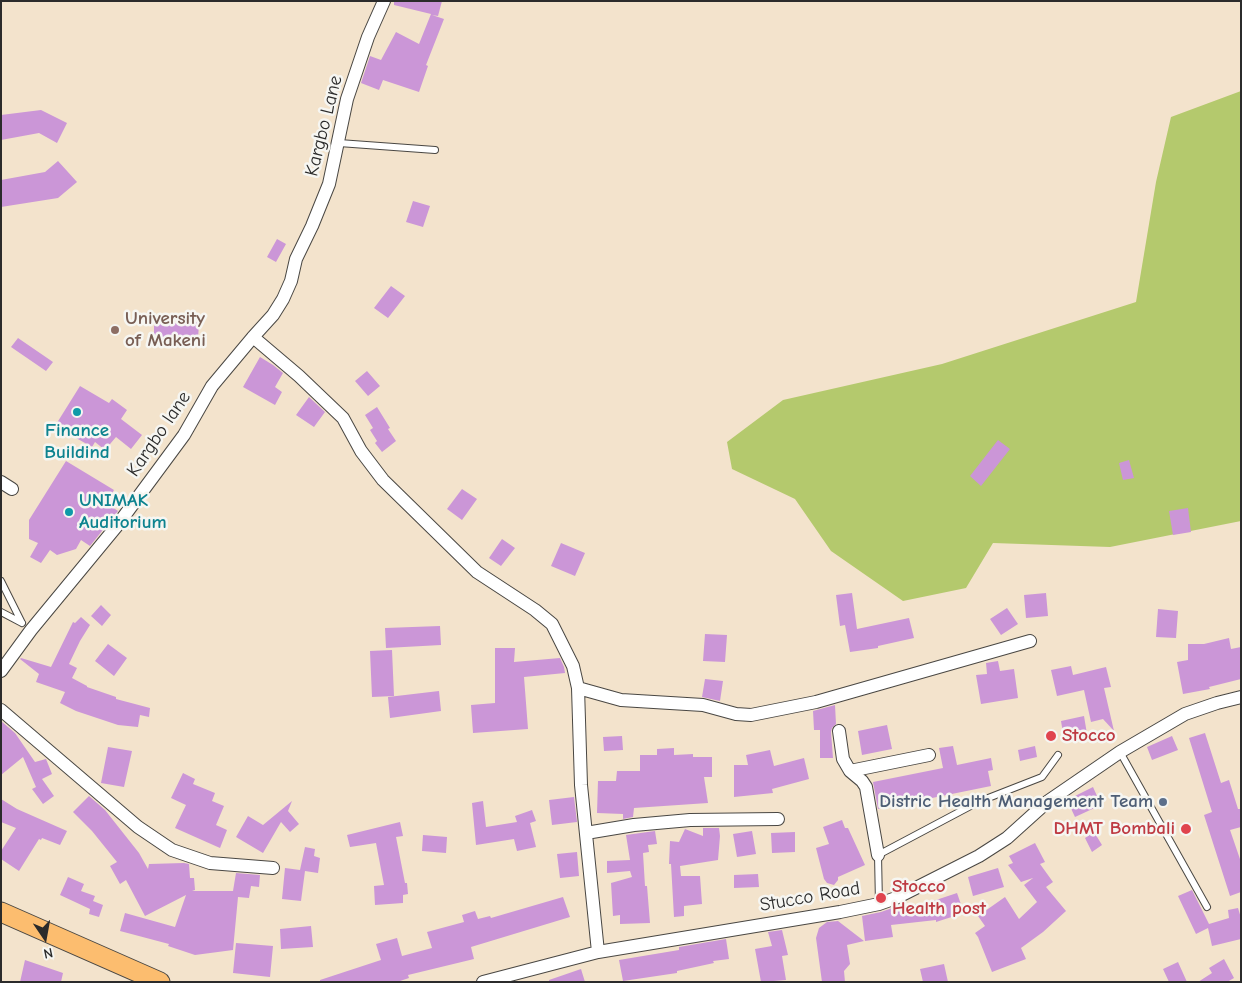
<!DOCTYPE html>
<html>
<head>
<meta charset="utf-8">
<style>
  body { margin:0 }
  #map { position:relative; width:1242px; height:983px; overflow:hidden; background:#f3e3cc; font-family:"Comic Neue",sans-serif }
  canvas { display:block }
  .frame { position:absolute; inset:0; border:2px solid #2b2b2b; pointer-events:none }
  .north { position:absolute; left:20px; top:913px; width:50px; height:50px; -webkit-text-stroke:4px #f6f6f2; paint-order:stroke; rotate:168deg; font-size:14px; font-weight:700; line-height:20px; text-align:center; color:#2b2b2b }
  .north::after { content:''; display:block; margin:auto; width:18px; height:22px; background:#2b2b2b; clip-path:polygon(50% 0,100% 100%,50% 72%,0 100%) }
</style>
</head>
<body>
<div id="map">
<canvas width="1242" height="983"></canvas>
<div class="frame"></div>
<div class="north">N</div>
</div>
<script>
const context = document.querySelector('canvas').getContext('2d');
context.lineJoin = 'round';
function paint(path, color) {
  context.fillStyle = color;
  context.fill(path, 'evenodd');
}
function shape(rows) {
  const path = new Path2D();
  for (const r of rows) {
    path.moveTo(r[0], r[1]);
    for (let i = 2; i < r.length; i += 2) path.lineTo(r[i], r[i + 1]);
  }
  return path;
}
function strokePath(path, color, width, dash) {
  context.strokeStyle = color;
  context.lineWidth = width;
  context.lineCap = dash ? 'butt' : 'round';
  context.setLineDash(dash || []);
  context.stroke(path);
}
function label(font, color, halo, rows, align = 'center') {
  context.font = font + ' "Comic Neue",sans-serif';
  context.lineWidth = 5;
  context.setLineDash([]);
  context.textBaseline = 'middle';
  context.strokeStyle = halo;
  context.fillStyle = color;
  for (const [text, x, y, turn = 0] of rows) {
    context.save();
    context.translate(x, y);
    context.rotate((+turn || 0) * Math.PI / 180);
    context.textAlign = isNaN(turn) ? turn : align;
    if (halo) context.strokeText(text, 0, 0);
    context.fillText(text, 0, 0);
    context.restore();
  }
}
paint(shape([
  [1241,91,1241,521,1110,547,993,543,966,588,903,601,831,551,795,499,732,469,727,442,783,400,942,364,1136,302,1156,182,1171,117]
]), '#b4c96d');
paint(shape([
  [394,1,442,1,438,16,432,15,444,19,426,65,428,66,419,92,383,80,379,90,361,83,370,56,381,60,396,32,419,44,431,14,394,5],
  [41,110,67,123,57,143,39,133,1,140,1,115],
  [58,161,77,182,58,198,1,207,1,180,45,172],
  [413,201,430,206,423,227,406,222],
  [277,239,286,244,276,262,267,257],
  [391,286,405,296,388,318,374,308],
  [199,322,198,340,154,342,154,324],
  [18,338,53,362,46,371,11,347],
  [260,357,273,365,283,373,275,387,282,392,275,405,243,387],
  [367,371,380,386,368,396,355,381],
  [80,386,109,403,112,399,127,410,121,419,142,435,131,449,116,437,105,450,95,442,92,447,55,426],
  [309,397,325,412,314,427,296,415],
  [377,407,390,428,388,429,396,441,382,452,375,443,377,441,370,430,373,428,365,415],
  [998,440,1010,449,981,486,970,476],
  [1129,460,1134,478,1123,480,1119,463],
  [66,461,114,490,106,503,118,511,90,546,81,540,76,549,57,555,50,550,41,563,30,557,38,543,29,539,29,520],
  [462,489,477,499,462,520,447,509],
  [1188,508,1191,532,1173,535,1169,511],
  [502,539,515,548,501,566,489,558],
  [561,543,585,553,575,576,551,566],
  [852,593,857,629,909,618,914,638,878,646,878,648,850,652,845,625,840,626,836,595],
  [1046,593,1048,616,1026,618,1024,595],
  [101,605,111,615,102,626,91,616],
  [1007,608,1018,624,1001,635,990,619],
  [1158,609,1178,611,1176,638,1156,637],
  [81,617,90,625,80,641,69,664,77,668,72,678,87,686,87,687,116,697,116,699,150,708,149,717,140,715,138,727,118,725,76,711,60,703,65,692,36,682,39,674,20,659,21,658,51,667,73,622,75,623],
  [440,626,441,645,386,648,385,628],
  [705,634,727,635,725,662,703,661],
  [1229,638,1231,649,1241,647,1241,679,1209,687,1210,689,1183,694,1177,662,1188,660,1188,644,1204,644],
  [108,644,127,658,114,676,95,661],
  [495,648,515,648,514,662,560,658,564,667,565,673,524,677,528,729,473,733,471,705,495,703],
  [392,650,394,696,372,697,370,651],
  [998,661,1000,671,1014,669,1018,698,981,704,976,675,987,674,986,663],
  [1071,666,1073,675,1106,667,1111,687,1104,688,1114,731,1103,719,1091,722,1084,690,1057,696,1051,670],
  [705,679,723,681,720,701,702,697],
  [439,691,441,711,390,718,388,697],
  [835,705,836,724,832,728,831,732,833,758,820,758,820,730,814,730,813,711],
  [1084,716,1087,734,1064,739,1061,721],
  [1,721,15,733,35,762,46,759,52,774,42,779,54,796,43,804,32,789,36,787,23,757,1,775],
  [887,725,892,749,862,755,858,731],
  [1205,733,1221,783,1229,780,1238,809,1241,809,1241,827,1230,830,1241,862,1241,892,1230,896,1204,815,1212,812,1189,738],
  [622,736,623,750,604,751,603,737],
  [1172,736,1178,750,1152,760,1147,747],
  [953,746,957,765,991,758,993,770,988,771,991,786,878,809,873,782,943,768,939,748],
  [1035,746,1037,757,1020,761,1018,750],
  [108,747,132,751,124,787,101,783],
  [674,748,674,755,693,754,693,757,712,757,712,777,704,777,708,803,634,808,633,817,623,819,623,814,597,813,598,781,616,781,617,771,640,771,640,755,657,755,657,749],
  [770,750,774,766,804,758,809,779,772,789,773,793,734,797,734,765,748,765,746,755],
  [183,773,195,779,193,784,215,793,212,801,224,806,216,825,227,830,220,848,175,828,186,805,171,798],
  [1093,787,1101,805,1075,817,1067,800],
  [89,796,105,810,139,853,148,869,149,864,184,863,189,864,190,878,194,878,195,890,192,891,233,891,236,873,260,875,259,887,251,886,249,898,238,897,233,950,195,955,168,946,169,944,120,931,125,913,175,927,186,895,145,916,126,880,120,884,110,866,117,862,92,831,73,812],
  [574,797,577,822,552,825,549,800],
  [1,799,17,809,67,831,60,845,42,838,41,840,39,839,19,871,1,859,1,851,16,828,1,822],
  [292,801,288,811,299,824,290,832,281,822,263,853,236,837,248,816,263,825],
  [483,801,486,827,517,822,515,816,532,810,536,821,530,823,536,847,517,851,514,839,476,845,472,803],
  [842,820,845,828,848,828,865,865,838,877,838,880,834,885,827,883,824,879,816,848,829,844,823,827],
  [400,822,403,836,396,837,405,883,407,883,408,894,403,895,403,903,375,905,374,886,384,885,376,843,350,847,347,835],
  [703,828,719,828,720,836,718,860,680,866,681,876,700,876,702,904,684,906,684,916,674,917,671,864,669,864,670,841,679,842,685,829,703,836],
  [655,831,657,844,648,845,649,852,643,853,645,886,647,886,650,923,620,924,620,915,613,916,611,883,632,877,630,871,607,873,607,861,630,860,626,835],
  [752,831,756,854,737,857,733,834],
  [795,832,795,852,772,853,771,833],
  [1094,832,1102,845,1092,852,1085,838],
  [423,835,447,837,446,853,422,851],
  [1035,843,1045,862,1040,864,1053,882,1046,887,1066,911,1043,932,1021,948,1026,959,992,972,978,937,975,933,985,926,978,916,1005,897,1019,919,1037,902,1024,885,1033,878,1021,882,1008,865,1013,863,1009,856],
  [305,847,315,849,314,856,320,858,318,873,305,871,301,901,282,899,285,868,300,870],
  [577,852,579,876,560,878,557,854],
  [998,868,1004,887,973,896,968,877],
  [758,874,759,887,734,888,734,875],
  [68,877,84,884,81,891,95,896,93,901,103,905,99,917,89,914,90,909,60,895],
  [1192,890,1209,924,1229,918,1228,910,1238,908,1241,918,1241,939,1212,946,1208,928,1196,934,1178,896],
  [957,893,964,913,936,922,936,920,891,925,893,937,865,941,862,916,881,912,898,906,927,903],
  [563,897,570,917,471,947,474,959,408,975,409,978,397,982,320,982,320,980,381,960,376,944,397,938,402,956,432,948,427,932,464,922,462,915,475,911,478,919,490,916,491,918],
  [838,921,864,941,847,945,850,964,844,971,845,982,822,982,816,938,819,928,827,922],
  [311,926,313,947,281,949,280,929],
  [782,930,788,955,782,956,786,980,761,982,755,949,772,946,768,932],
  [726,939,729,959,713,961,714,963,677,971,677,973,623,981,619,960,679,950,679,947],
  [236,943,273,946,270,977,233,973],
  [1224,959,1234,978,1227,982,1198,982,1212,973,1209,968],
  [25,960,63,973,61,982,20,982],
  [1178,962,1187,982,1169,982,1163,969],
  [944,964,948,982,923,982,920,969],
  [581,969,585,982,549,982,549,980]
]), '#cb96d7');
const lane = shape([
  [339,143,435,150],
  [1,581,22,623],
  [1,612,22,623],
  [1120,752,1207,907],
  [879,904,878,855,978,802,1042,777,1058,755]
]);
const street = shape([
  [253,337,299,376,343,418,361,451,383,480,477,572,535,610,552,624,573,666,578,688,581,785,598,952],
  [1,482,12,489],
  [1,671,31,630,116,527,184,435,212,386,253,337,273,315,283,299,291,281,296,259,312,226,329,184,347,99,368,37,384,1],
  [578,688,621,700,703,705,736,714,751,715,816,702,1030,641],
  [1,710,138,827,172,850,210,863,273,868],
  [839,731,843,759,850,771,862,781,866,787,878,855],
  [850,771,929,755],
  [586,833,634,825,690,820,778,819],
  [483,982,598,952,840,912,879,904,896,898,979,856,1007,838,1047,802,1120,752,1185,714,1217,703,1241,697]
]);
const primary = shape([
  [1,912,160,982]
]);
strokePath(lane, '#494743', 8);
strokePath(street, '#494743', 14);
strokePath(primary, '#494743', 21);
strokePath(lane, '#fff', 6);
strokePath(street, '#fff', 12);
strokePath(primary, '#fcbd6f', 19);
for (const [x, y, r, color] of [
  [115,330,5,"#8d6e63"],
  [77,412,5,"#0f9aa8"],
  [69,512,5,"#0f9aa8"],
  [1051,736,6,"#e0444e"],
  [1163,802,5,"#5c6f8a"],
  [1186,829,6,"#e0444e"],
  [881,898,6,"#e0444e"]
]) {
  const dot = new Path2D();
  dot.arc(x, y, r, 0, 2 * Math.PI);
  context.fillStyle = color;
  context.fill(dot);
  strokePath(dot, '#f6f6f2', 2);
}
label('19px', '#2b2b2b', '#f6f6f2', [
  ["Kargbo Lane",324,126,-76],
  ["Kargbo lane",159,434,-56],
  ["Stucco Road",810,897,-10]
]);
label('bold 19px', '#785e54', '#f6f6f2', [
  ["University",125,319],
  ["of Makeni",125,341]
], 'left');
label('bold 19px', '#0d838f', '#f6f6f2', [
  ["Finance",77,431],
  ["Buildind",77,453],
  ["UNIMAK",79,501,"left"],
  ["Auditorium",79,523,"left"]
]);
label('bold 19px', '#be3a42', '#f6f6f2', [
  ["Stocco",1062,736],
  ["DHMT Bombali",1175,829,"right"],
  ["Stocco",892,887],
  ["Health post",892,909]
], 'left');
label('bold 19px', '#4e5e75', '#f6f6f2', [
  ["Distric Health Management Team",1153,802]
], 'right');
</script>
</body>
</html>
